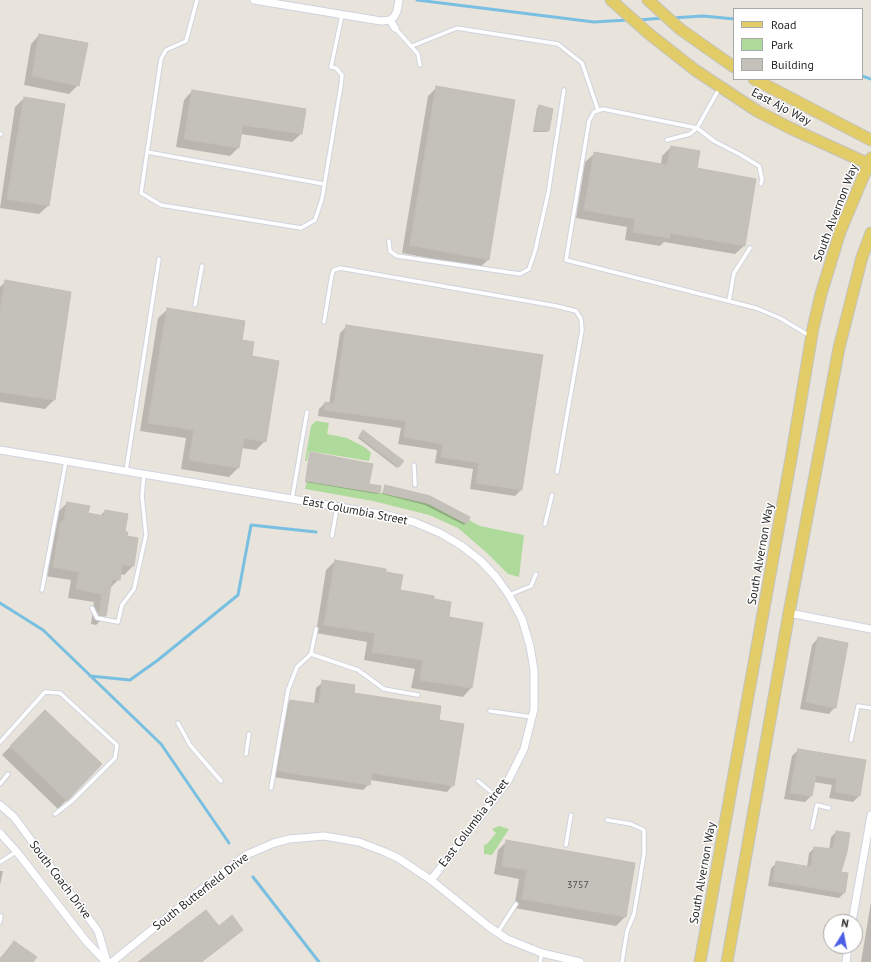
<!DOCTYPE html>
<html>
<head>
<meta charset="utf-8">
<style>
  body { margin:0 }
  #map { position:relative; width:871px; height:962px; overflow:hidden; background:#e9e4db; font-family:"PT Sans",sans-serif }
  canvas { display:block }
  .legend { position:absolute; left:733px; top:8px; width:130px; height:72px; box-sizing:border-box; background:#fff; border:1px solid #a9a9a9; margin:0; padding:5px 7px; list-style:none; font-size:12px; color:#282828 }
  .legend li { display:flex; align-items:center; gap:8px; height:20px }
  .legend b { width:20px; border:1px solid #a9a9a9 }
  .north { position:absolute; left:823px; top:914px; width:40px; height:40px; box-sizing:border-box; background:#fff; border:1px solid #a9a9a9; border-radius:50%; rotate:10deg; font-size:11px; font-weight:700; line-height:16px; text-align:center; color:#282828 }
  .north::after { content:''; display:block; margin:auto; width:14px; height:18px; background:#4a5fe6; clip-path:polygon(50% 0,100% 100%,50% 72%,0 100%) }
</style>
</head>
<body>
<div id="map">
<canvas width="871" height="962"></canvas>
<ul class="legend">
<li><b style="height:5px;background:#e1cc68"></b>Road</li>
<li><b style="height:11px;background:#aeda9c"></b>Park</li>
<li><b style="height:11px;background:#c4c0ba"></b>Building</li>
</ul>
<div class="north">N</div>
</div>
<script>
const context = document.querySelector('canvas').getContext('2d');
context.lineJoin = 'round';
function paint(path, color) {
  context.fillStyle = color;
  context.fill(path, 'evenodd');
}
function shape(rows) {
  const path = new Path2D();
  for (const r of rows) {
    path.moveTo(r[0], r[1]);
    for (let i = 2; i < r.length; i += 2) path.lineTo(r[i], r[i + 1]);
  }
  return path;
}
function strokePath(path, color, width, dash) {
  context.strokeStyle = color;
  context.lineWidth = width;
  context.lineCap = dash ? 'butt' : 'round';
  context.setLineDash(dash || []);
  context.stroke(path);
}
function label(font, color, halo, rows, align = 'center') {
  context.font = font + ' "PT Sans",sans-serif';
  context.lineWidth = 3;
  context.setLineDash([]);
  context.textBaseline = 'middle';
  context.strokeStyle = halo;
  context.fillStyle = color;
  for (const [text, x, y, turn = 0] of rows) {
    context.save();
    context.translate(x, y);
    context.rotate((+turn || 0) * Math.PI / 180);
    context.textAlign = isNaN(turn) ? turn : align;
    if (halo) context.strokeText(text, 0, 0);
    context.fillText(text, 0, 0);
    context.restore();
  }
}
paint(shape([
  [316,421,329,423,327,434,347,438,366,448,371,453,369,461,309,451,307,461,305,461,311,426],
  [307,481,380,493,383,493,429,504,467,523,469,520,480,526,524,535,519,577,508,574,487,553,458,528,429,515,373,501,305,489],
  [499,826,509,829,492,855,484,854,484,845,487,844,496,833,492,829]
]), '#aeda9c');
paint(shape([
  [39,35,78,85,69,94,24,85,31,44],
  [436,88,488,260,479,268,402,253,428,96],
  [192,91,301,134,292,142,241,134,238,148,230,156,176,147,184,100],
  [24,98,48,206,39,214,0,208,15,107],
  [539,106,548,131,546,132,533,132,537,108],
  [671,147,696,169,744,246,735,254,664,242,660,246,625,240,627,227,576,218,585,162,594,154,661,165,662,156],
  [6,281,69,293,54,400,45,409,0,402,0,287],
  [167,310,241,341,251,357,265,441,256,450,241,448,238,468,229,477,181,469,186,438,140,431,158,318],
  [347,326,521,490,515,496,470,489,473,469,435,463,437,450,398,444,401,428,318,416,319,409,325,403,329,404,340,333],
  [363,432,398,466,397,468,358,438],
  [311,454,368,484,379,493,377,494,305,482,309,455],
  [385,486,430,497,466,523,464,525,425,505,382,494],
  [67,503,87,514,100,516,105,511,126,536,137,538,133,566,124,575,120,574,119,579,110,588,105,616,96,625,91,624,94,602,68,598,71,580,45,576,52,533,55,530,58,512],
  [335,561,384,573,399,591,433,600,447,618,482,624,471,688,463,697,411,688,415,669,364,660,367,642,316,633,326,570],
  [818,638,835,707,829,714,800,709,812,645],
  [323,682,353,694,437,721,453,785,447,792,370,780,369,784,363,790,273,777,284,707,290,701,314,704,316,688],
  [45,711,101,764,58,809,2,755],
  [798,750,865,761,859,796,853,802,829,798,832,785,814,782,811,796,805,802,784,799,792,756],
  [836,832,840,873,844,893,839,898,768,886,771,868,777,863,807,867,809,853,814,848,829,850,831,837],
  [507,841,634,864,625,917,616,926,514,908,519,879,494,874,498,850],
  [0,871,3,871,0,885],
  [871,902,871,962,861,962],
  [242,930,233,938,202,962,140,962],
  [14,942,32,962,0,962,0,958]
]), '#0003');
strokePath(shape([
  [417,0,594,22,628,20],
  [672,18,703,16,734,19],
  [638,20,664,18],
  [862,76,871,79],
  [0,603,43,630,161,744,229,843],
  [90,676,130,680,158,660,238,595,251,525,316,532],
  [253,877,319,962]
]), '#78bfe1', 3);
const building = shape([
  [39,34,88,43,79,86,32,76,39,34],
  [436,86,515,100,489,260,410,245,436,86],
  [192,90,306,109,302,134,243,125,239,148,184,139,192,90],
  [24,97,65,104,49,206,7,199,24,97],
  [539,105,553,109,549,131,534,130,539,105],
  [671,146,700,151,697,168,756,179,745,246,670,233,670,238,633,232,635,219,584,210,594,152,667,165,671,146],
  [5,280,71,292,55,400,0,392,0,312,5,280],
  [167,308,245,321,242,340,254,342,252,356,279,361,266,442,244,438,239,468,189,460,194,430,148,423,167,308],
  [346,325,543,355,522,490,476,483,479,463,441,457,443,444,404,437,406,421,324,410,325,402,334,404,346,325],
  [363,430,404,461,399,467,359,436,363,430],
  [310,452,373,464,369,484,381,486,380,493,306,481,310,452],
  [385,485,430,496,470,517,467,524,427,503,383,493,385,485],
  [67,502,90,506,88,513,104,516,105,510,128,514,125,532,128,532,127,536,138,538,134,566,122,565,120,580,112,579,106,616,99,615,102,594,76,589,79,572,53,567,60,523,64,520,67,502],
  [335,560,386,569,386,572,403,575,400,590,434,596,434,599,451,602,449,617,483,623,472,688,420,680,423,660,372,652,375,633,324,625,335,560],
  [818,637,848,643,836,708,806,702,818,637],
  [322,680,355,685,354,693,441,706,439,720,464,724,454,786,372,773,370,785,278,771,290,700,319,704,322,680],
  [45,710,102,764,67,801,10,746,45,710],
  [798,749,866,760,860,796,835,792,837,779,816,775,812,796,790,793,798,749],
  [836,831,850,833,847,852,841,872,848,873,845,893,773,881,776,861,811,867,814,847,833,849,836,831],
  [506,840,635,863,626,917,522,899,527,870,502,866,506,840],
  [206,910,219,926,232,915,243,930,201,962,138,962,206,910],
  [14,941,37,957,33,962,0,962,0,960,14,941]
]);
paint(building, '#c4c0ba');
strokePath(building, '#c4bfb5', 1);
const service = shape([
  [197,0,186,41,166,50,161,59,141,193,161,205,301,228,315,220,322,199,341,85,342,75,336,68,331,67,342,15],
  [395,28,418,54,420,65],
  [412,46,457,28,558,44,582,63,598,110],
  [0,134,1,134],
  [667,140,690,134,697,128,719,89],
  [147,152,324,184],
  [761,184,762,179,759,166,741,155,714,141,697,128,603,109,594,112,589,121,566,260,756,308,780,318,810,336],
  [389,241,390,251,397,256,520,274,529,269,535,251,548,194,564,90],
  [729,301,734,273,750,248],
  [195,305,202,266],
  [324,322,332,274,334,270,340,268,556,306,576,311,581,319,582,330,557,472],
  [414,465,415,485],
  [126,471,159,259],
  [292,499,307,412],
  [545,524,552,495],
  [332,536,337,507],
  [42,590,66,461],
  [509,595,531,586,536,574],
  [92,608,97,618,118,622,122,605,134,589,146,535,142,496,144,474],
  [311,654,316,629],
  [490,711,532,717],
  [178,723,190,745,221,781],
  [851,740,858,706,871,708],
  [0,742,45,692,60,693,117,745,115,758,72,801,55,814],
  [246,754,249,734],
  [478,781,497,797],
  [0,784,8,774],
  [271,788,288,690,297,667,311,654,358,670,384,689,418,695],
  [607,820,631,824,644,830,644,854,634,914,627,931,622,962],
  [812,828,817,805,829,808],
  [566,845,571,815],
  [0,862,16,852],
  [0,922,1,916],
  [498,932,516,904],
  [540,962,542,953]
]);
const minor = shape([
  [254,0,381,21,390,20],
  [390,20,394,17,397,11,399,0],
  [390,20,395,28],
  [0,450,387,515,414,522,440,533,462,546,481,561,496,577,509,595,522,619,530,646,534,670,534,709,524,749,508,781,431,880],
  [789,613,871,629],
  [0,805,14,817,98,931,107,962],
  [0,833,17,852,86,941,106,962],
  [852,922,871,815],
  [112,962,222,873,246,855,274,843,289,839,324,836,359,842,385,852,398,858,431,880,488,926,507,939,542,953,580,962],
  [846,962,848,946]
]);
const primary = shape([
  [611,0,648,33,695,70,757,111,790,128,871,165],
  [648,0,680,29,734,67],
  [754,79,871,140],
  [700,962,792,453,813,328,821,294,840,232,871,158],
  [727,962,789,613,839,348,862,257,871,233]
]);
strokePath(service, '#d0d2df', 5.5);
strokePath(minor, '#d0d2df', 9);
strokePath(primary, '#c3c3c3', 13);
strokePath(service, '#fff', 3.5);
strokePath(minor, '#fff', 7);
strokePath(primary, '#e1cc68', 11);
label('10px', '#4f4e4c', null, [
  ["3757",578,885]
]);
label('12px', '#282828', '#fff', [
  ["East Ajo Way",781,107,28],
  ["South Alvernon Way",836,213,-69],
  ["East Columbia Street",355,511,11],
  ["South Alvernon Way",761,554,-80],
  ["East Columbia Street",474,823,-53],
  ["South Alvernon Way",703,873,-80],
  ["South Coach Drive",60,880,53],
  ["South Butterfield Drive",201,892,-38]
]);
</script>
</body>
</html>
